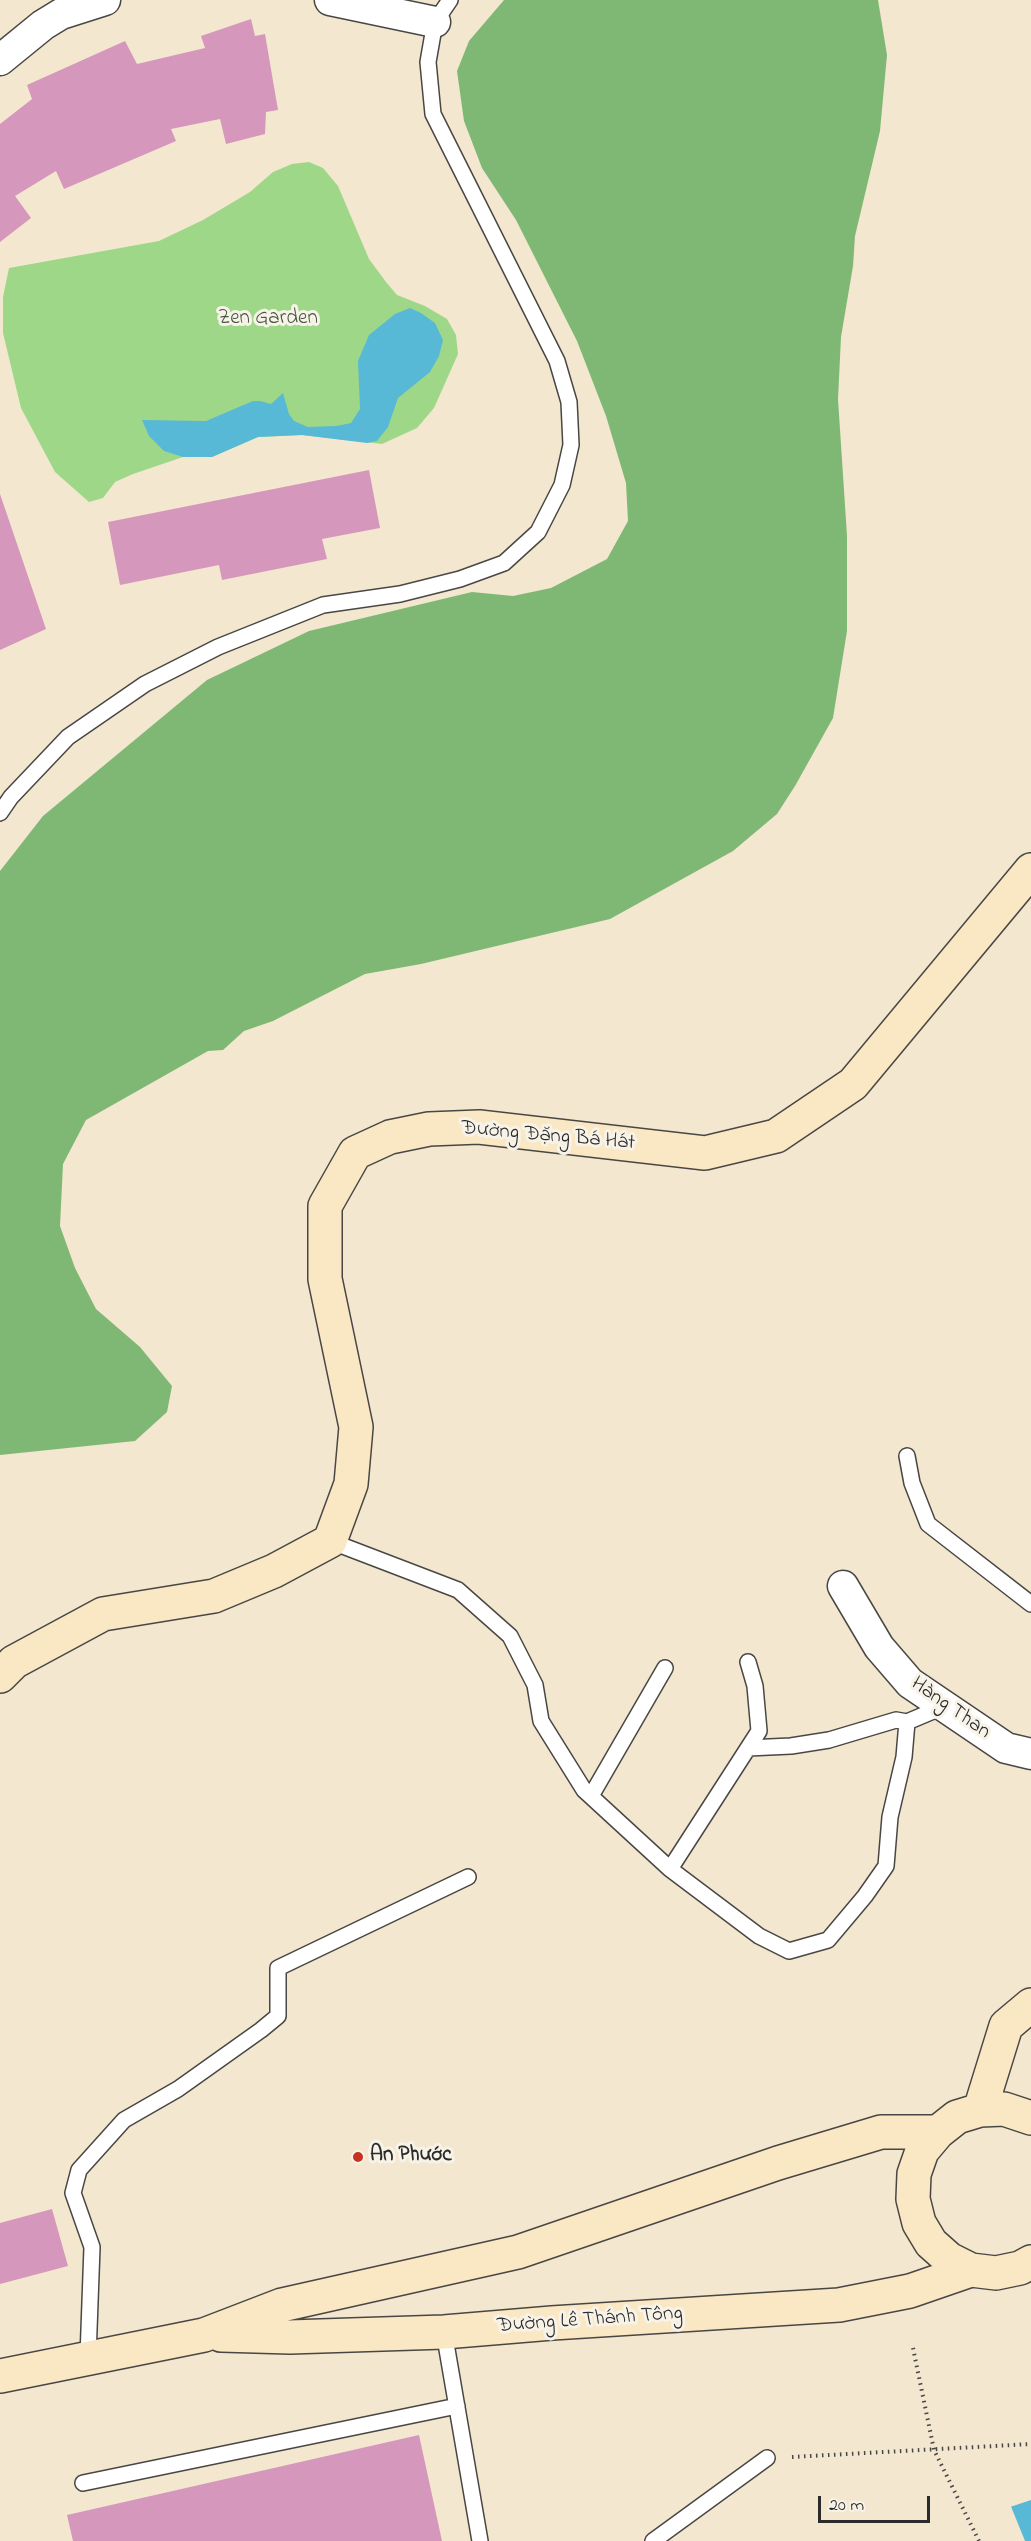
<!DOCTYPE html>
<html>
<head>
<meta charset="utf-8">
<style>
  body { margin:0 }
  #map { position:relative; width:1031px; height:2541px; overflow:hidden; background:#f3e7cf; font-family:"Indie Flower",sans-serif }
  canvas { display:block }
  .scale { position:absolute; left:818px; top:2496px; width:112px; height:27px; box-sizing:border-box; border:3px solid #2b2b2b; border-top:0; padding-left:8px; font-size:18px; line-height:21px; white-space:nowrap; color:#2b2b2b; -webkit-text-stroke:4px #f7f3e8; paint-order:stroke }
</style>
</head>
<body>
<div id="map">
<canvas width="1031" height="2541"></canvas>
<div class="scale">20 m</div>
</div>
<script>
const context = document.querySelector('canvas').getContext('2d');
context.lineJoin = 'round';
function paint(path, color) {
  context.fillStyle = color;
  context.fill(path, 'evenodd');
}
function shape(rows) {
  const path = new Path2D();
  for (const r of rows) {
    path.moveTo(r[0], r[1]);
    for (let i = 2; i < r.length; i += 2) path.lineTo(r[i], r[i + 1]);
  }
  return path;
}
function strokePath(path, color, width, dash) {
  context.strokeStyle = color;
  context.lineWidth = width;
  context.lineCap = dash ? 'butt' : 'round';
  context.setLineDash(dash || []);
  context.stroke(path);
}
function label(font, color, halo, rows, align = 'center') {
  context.font = font + ' "Indie Flower",sans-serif';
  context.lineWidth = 6;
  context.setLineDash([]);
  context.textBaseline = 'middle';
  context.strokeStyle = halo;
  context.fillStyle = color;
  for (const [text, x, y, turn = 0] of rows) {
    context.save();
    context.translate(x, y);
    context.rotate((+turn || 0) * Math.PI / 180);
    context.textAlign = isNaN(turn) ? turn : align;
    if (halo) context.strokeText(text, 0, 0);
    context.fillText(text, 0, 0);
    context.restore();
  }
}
paint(shape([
  [309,162,323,168,338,186,369,259,386,282,397,295,425,306,447,319,456,335,458,354,434,408,417,428,382,444,302,435,258,437,212,457,183,457,133,474,115,482,103,498,89,502,55,472,21,408,3,333,3,297,9,268,159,241,203,220,250,192,273,172,292,164]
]), '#9fd789');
paint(shape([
  [504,0,878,0,887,55,880,131,855,236,853,266,841,337,838,399,847,536,847,631,833,718,795,786,777,814,733,851,610,919,421,964,365,974,273,1021,244,1031,223,1050,208,1051,86,1120,63,1164,60,1226,75,1268,96,1309,140,1347,172,1386,167,1412,135,1441,0,1455,0,871,43,816,207,680,309,631,472,592,513,596,551,588,607,559,628,521,626,483,606,416,577,341,516,220,482,168,464,121,457,71,469,41]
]), '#7fb875');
paint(shape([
  [410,308,421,313,435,323,443,340,439,356,430,372,398,398,388,427,377,441,367,443,302,435,258,437,212,457,183,457,164,451,149,436,142,420,206,421,253,401,260,401,271,404,283,393,289,414,294,421,308,427,336,426,351,423,360,409,358,361,369,335,395,314],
  [1031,2500,1031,2541,945,2541,995,2512]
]), '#58b9d7');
paint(shape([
  [1010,2504,1025,2541,942,2541,993,2510]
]), '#f3e7cf');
paint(shape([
  [251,19,255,36,265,34,278,110,266,112,265,134,226,144,220,119,171,129,176,141,64,189,56,171,15,196,31,218,0,242,0,124,32,99,27,85,125,41,137,64,205,48,201,36],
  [369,470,380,528,322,539,327,559,222,580,219,565,120,585,108,522],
  [0,494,46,629,0,650],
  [52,2209,68,2266,0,2284,0,2223],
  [419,2435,442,2541,73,2541,67,2515]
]), '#d697bd');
const lane = shape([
  [0,813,11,797,68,737,145,684,218,647,323,605,400,594,460,579,504,563,538,532,562,485,571,445,569,402,557,361,433,114,428,62,435,22,450,0],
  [907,1456,912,1483,928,1524,1031,1604],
  [330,1541,458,1590,510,1636,535,1685,541,1721,584,1790,670,1869,759,1936,789,1951,828,1940,865,1896,886,1866,890,1817,904,1757,907,1722,945,1706],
  [748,1748,791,1746,829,1740,896,1720,907,1722],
  [591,1796,665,1668],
  [670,1869,759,1731,755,1686,748,1662],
  [444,2332,480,2541],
  [88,2357,92,2247,73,2193,79,2170,124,2120,178,2089,261,2030,278,2016,278,1968,468,1877],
  [83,2483,457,2406],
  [653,2541,767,2458]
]);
const street = shape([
  [330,0,435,22],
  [0,60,43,25,61,14,105,0],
  [843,1586,879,1647,910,1683,1006,1748,1031,1754]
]);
const secondary = shape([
  [0,1676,14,1662,103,1614,214,1596,274,1571,330,1541,351,1484,356,1427,325,1279,325,1206,355,1153,390,1137,429,1129,479,1127,705,1153,776,1136,853,1084,1031,870],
  [980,2110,1006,2026,1031,2005],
  [1031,2118,1004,2109,980,2110,957,2117,938,2132,922,2151,914,2174,913,2199,919,2223,931,2243,949,2259,971,2270,996,2273,1020,2268,1031,2262],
  [221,2335,290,2337,444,2332,552,2323,839,2305,910,2291,971,2270],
  [0,2376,204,2335,282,2305,518,2252,778,2163,881,2132,938,2132]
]);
strokePath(lane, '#494744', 18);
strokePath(street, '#494744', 33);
strokePath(secondary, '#494744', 36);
strokePath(shape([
  [913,2348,934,2450,979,2541],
  [792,2457,1031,2444]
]), '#494744', 4, [1.5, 4.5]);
strokePath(lane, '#fff', 15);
strokePath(street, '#fff', 30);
strokePath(secondary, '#fae7c3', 33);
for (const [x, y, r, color] of [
  [358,2157,6,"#c8321e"]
]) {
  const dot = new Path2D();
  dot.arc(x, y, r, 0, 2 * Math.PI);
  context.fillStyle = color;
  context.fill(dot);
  strokePath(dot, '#f7f3e8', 2);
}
label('21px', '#485642', '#f7f3e8', [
  ["Zen Garden",268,320]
]);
label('21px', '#2b2b2b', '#f7f3e8', [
  ["Đường Đặng Bá Hát",548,1137,5],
  ["Hàng Than",950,1709,35],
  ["Đường Lê Thánh Tông",590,2321,-4]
]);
label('bold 21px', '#2b2b2b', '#f7f3e8', [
  ["An Phước",370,2157]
], 'left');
</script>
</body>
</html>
